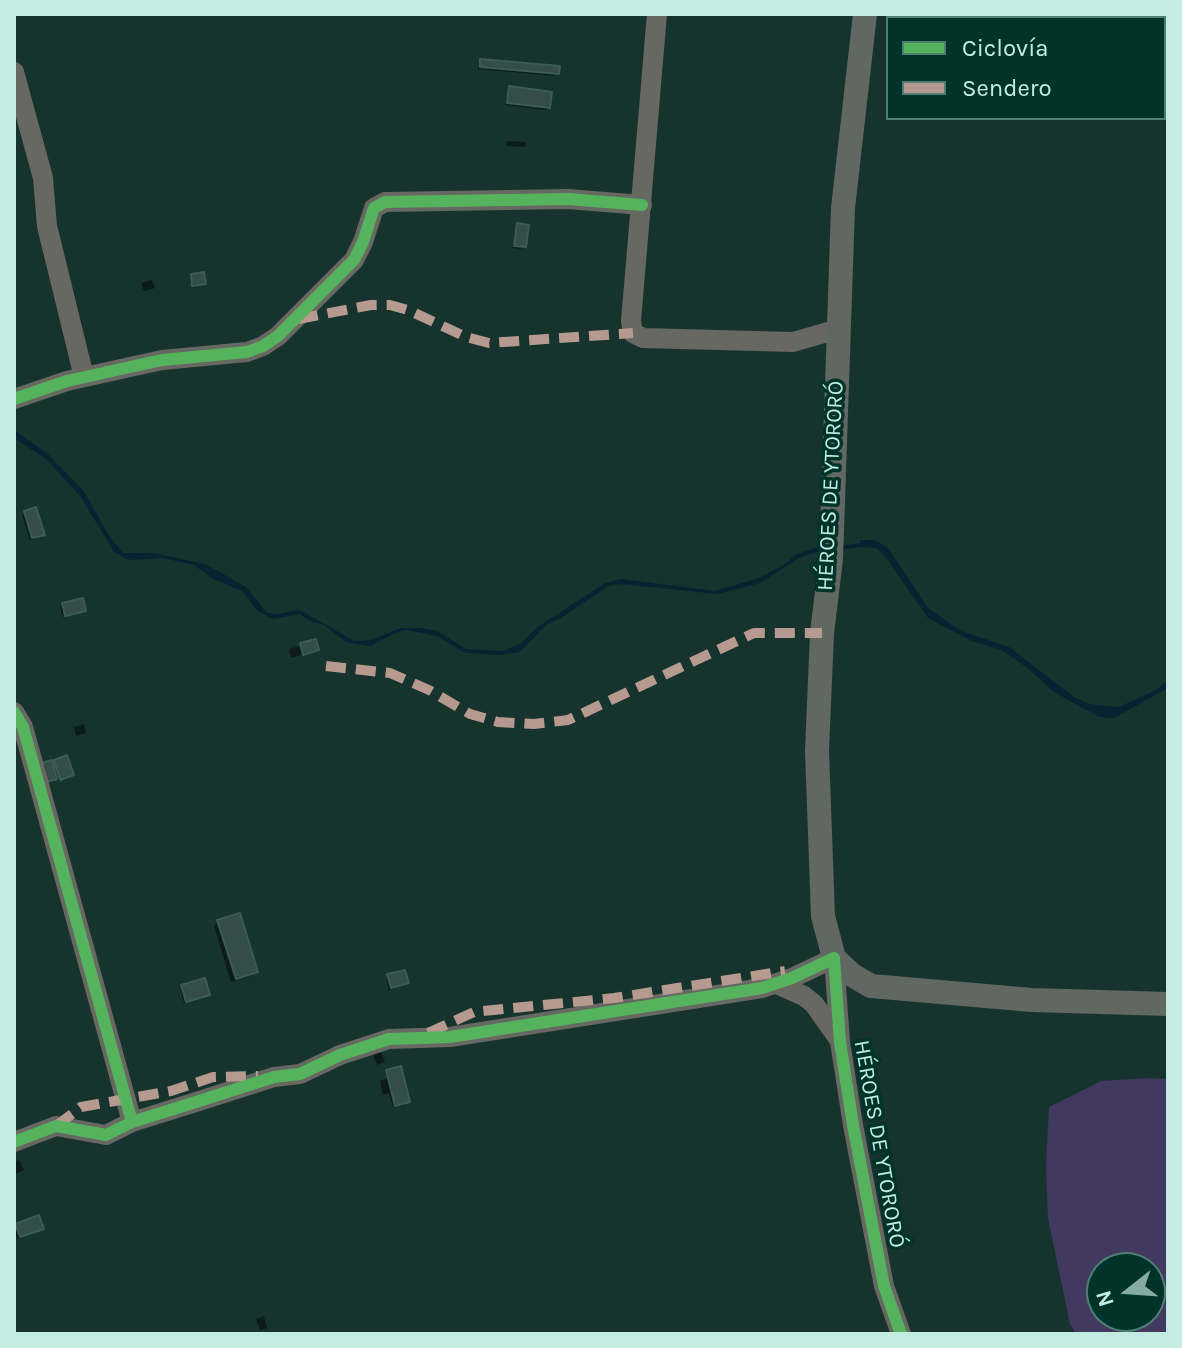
<!DOCTYPE html>
<html>
<head>
<meta charset="utf-8">
<style>
  body { margin:0 }
  #map { position:relative; width:1182px; height:1348px; overflow:hidden; background:#17332e; font-family:Karla,sans-serif }
  canvas { display:block }
  .frame { position:absolute; inset:0; border:16px solid #c2ece1; pointer-events:none }
  .legend { position:absolute; left:886px; top:16px; width:280px; height:104px; box-sizing:border-box; background:#00342b; border:2px solid #4e7e74; margin:0; padding:10px 14px; list-style:none; font-size:24px; color:#c2ece1 }
  .legend li { display:flex; align-items:center; gap:16px; height:40px }
  .legend b { width:40px; border:2px solid #4e7e74 }
  .north { position:absolute; left:1086px; top:1252px; width:80px; height:80px; box-sizing:border-box; background:#00342b; border:2px solid #4e7e74; border-radius:50%; rotate:253deg; font-size:22px; font-weight:700; line-height:32px; text-align:center; color:#c2ece1 }
  .north::after { content:''; display:block; margin:auto; width:28px; height:36px; background:#86aba2; clip-path:polygon(50% 0,100% 100%,50% 72%,0 100%) }
</style>
</head>
<body>
<div id="map">
<canvas width="1182" height="1348"></canvas>
<div class="frame"></div>
<ul class="legend">
<li><b style="height:10px;background:#56b35d"></b>Ciclovía</li>
<li><b style="height:10px;background:#b69a8f"></b>Sendero</li>
</ul>
<div class="north">N</div>
</div>
<script>
const context = document.querySelector('canvas').getContext('2d');
context.lineJoin = 'round';
function paint(path, color) {
  context.fillStyle = color;
  context.fill(path, 'evenodd');
}
function shape(rows) {
  const path = new Path2D();
  for (const r of rows) {
    path.moveTo(r[0], r[1]);
    for (let i = 2; i < r.length; i += 2) path.lineTo(r[i], r[i + 1]);
  }
  return path;
}
function strokePath(path, color, width, dash) {
  context.strokeStyle = color;
  context.lineWidth = width;
  context.lineCap = dash ? 'butt' : 'round';
  context.setLineDash(dash || []);
  context.stroke(path);
}
function label(font, color, halo, rows, align = 'center') {
  context.font = font + ' Karla,sans-serif';
  context.lineWidth = 7;
  context.setLineDash([]);
  context.textBaseline = 'middle';
  context.strokeStyle = halo;
  context.fillStyle = color;
  for (const [text, x, y, turn = 0] of rows) {
    context.save();
    context.translate(x, y);
    context.rotate((+turn || 0) * Math.PI / 180);
    context.textAlign = isNaN(turn) ? turn : align;
    if (halo) context.strokeText(text, 0, 0);
    context.fillText(text, 0, 0);
    context.restore();
  }
}
paint(shape([
  [1150,1078,1168,1079,1168,1334,1076,1334,1070,1324,1048,1218,1046,1166,1049,1107,1101,1081],
  [1102,1268,1150,1268,1150,1316,1102,1316]
]), '#413960');
paint(shape([
  [14,430,48,454,85,493,108,534,123,553,153,553,205,564,246,587,267,613,279,614,296,610,304,612,354,641,371,640,401,628,420,628,438,631,466,649,504,651,522,643,536,628,605,583,622,579,715,591,759,578,787,563,795,555,821,546,820,551,799,558,760,583,718,594,620,584,609,586,561,618,546,625,520,652,501,655,465,653,437,636,405,630,393,634,371,646,361,645,346,642,324,625,310,621,300,614,273,619,258,611,242,591,213,579,194,565,163,558,129,560,114,552,81,497,46,459,14,438],
  [860,540,874,540,888,548,928,608,961,631,1009,647,1074,697,1089,704,1119,707,1154,691,1168,681,1168,688,1114,718,1099,717,1054,692,1030,670,1002,650,971,641,928,618,885,556,876,548,860,547]
]), '#072331');
paint(shape([
  [481,61,557,73,554,76,478,69],
  [510,88,548,108,545,110,505,105],
  [507,141,526,142,525,147,507,146],
  [518,226,524,246,521,249,512,248],
  [152,280,155,288,144,291,141,283],
  [25,513,43,534,40,537,30,540,22,515],
  [63,605,84,610,63,617,60,607],
  [314,642,316,650,291,658,289,649],
  [84,724,86,733,76,736,74,727],
  [55,761,72,775,58,781,56,777,44,784],
  [219,921,256,971,251,976,231,982,214,926],
  [389,976,406,983,389,990,386,979],
  [182,986,208,994,184,1003,180,989],
  [381,1052,385,1062,377,1065,373,1055],
  [387,1072,407,1102,405,1105,393,1107,389,1093,383,1095,380,1081,386,1079],
  [19,1160,24,1170,14,1175,14,1162],
  [16,1225,42,1228,17,1239,14,1230],
  [264,1316,267,1328,260,1330,256,1319]
]), '#0007');
strokePath(shape([
  [839,548,862,545]
]), '#072331', 4);
const building = shape([
  [480,59,560,66,559,74,480,67,480,59],
  [509,86,552,92,550,108,507,103,509,86],
  [517,223,529,225,526,247,514,246,517,223],
  [204,272,206,284,192,286,191,274,204,272],
  [36,507,45,535,32,538,24,511,36,507],
  [83,598,86,611,65,616,62,603,83,598],
  [316,639,319,650,303,655,300,643,316,639],
  [67,755,74,775,60,780,54,760,67,755],
  [52,760,57,779,46,782,42,763,52,760],
  [240,913,258,972,236,979,217,920,240,913],
  [405,970,409,983,391,988,387,974,405,970],
  [205,978,210,995,186,1002,181,985,205,978],
  [401,1066,410,1102,395,1106,386,1070,401,1066],
  [39,1215,44,1229,20,1237,15,1224,39,1215]
]);
paint(building, '#344d48');
strokePath(building, '#3b5b54', 2);
strokePath(shape([
  [657,14,631,321,633,333,643,338,793,342,838,329],
  [14,72,43,178,47,226,84,377],
  [14,399,67,381,112,371,162,360,247,352,263,346,278,336,354,260,363,242,374,208,385,202,568,199,642,205],
  [14,712,23,727,132,1122],
  [777,984,804,996,814,1004,838,1038],
  [14,1142,56,1126,106,1135,132,1122,196,1102,274,1077,300,1074,340,1055,389,1039,450,1037,762,988,792,978,834,958,840,1042,853,1125,884,1286,901,1334]
]), '#666861', 20);
strokePath(shape([
  [865,14,843,208,831,559,822,633,817,751,823,916,834,958,852,975,871,986,1032,1000,1168,1004]
]), '#616761', 24);
strokePath(shape([
  [298,319,371,305,390,305,408,310,466,337,489,343,633,333],
  [326,666,390,673,429,690,470,714,498,722,534,724,568,720,754,633,822,633],
  [428,1033,474,1012,614,998,785,971],
  [56,1126,81,1107,171,1091,213,1077,258,1076]
]), '#b69a8f', 10, [20, 10]);
strokePath(shape([
  [14,399,67,381,112,371,162,360,247,352,263,346,278,336,354,260,363,242,374,208,385,202,568,199,642,205],
  [14,712,23,727,132,1122],
  [14,1142,56,1126,106,1135,132,1122,196,1102,274,1077,300,1074,340,1055,389,1039,450,1037,762,988,792,978,834,958,840,1042,853,1125,884,1286,901,1334]
]), '#56b35d', 12);
label('22px', '#c2ece1', '#00342b', [
  ["HÉROES DE YTORORÓ",831,486,-87],
  ["HÉROES DE YTORORÓ",879,1144,80]
]);
</script>
</body>
</html>
